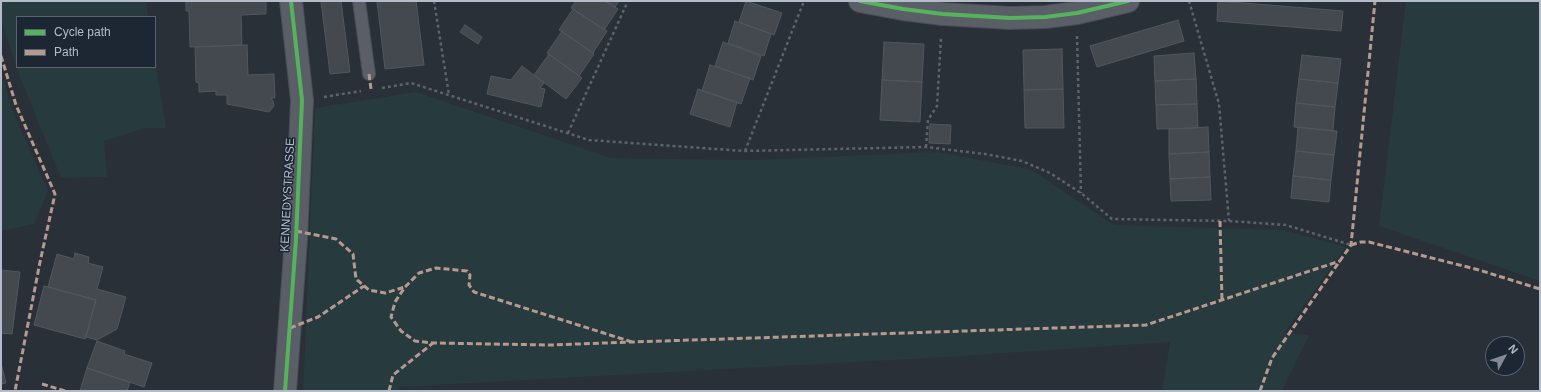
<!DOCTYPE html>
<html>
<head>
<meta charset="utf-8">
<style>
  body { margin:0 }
  #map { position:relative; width:1541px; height:392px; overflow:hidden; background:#2a3038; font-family:Arial,sans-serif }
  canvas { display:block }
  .frame { position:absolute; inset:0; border:2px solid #b4bcc9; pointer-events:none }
  .legend { position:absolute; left:16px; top:16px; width:140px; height:52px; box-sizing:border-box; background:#1d2633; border:1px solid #59626f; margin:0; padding:5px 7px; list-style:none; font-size:12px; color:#b4bcc9 }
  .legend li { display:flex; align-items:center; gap:8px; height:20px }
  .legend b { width:20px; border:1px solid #59626f }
  .north { position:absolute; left:1485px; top:336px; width:40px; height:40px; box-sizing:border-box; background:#1d2633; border:1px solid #59626f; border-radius:50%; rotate:50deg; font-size:11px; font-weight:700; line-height:16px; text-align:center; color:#b4bcc9 }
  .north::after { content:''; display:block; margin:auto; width:14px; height:18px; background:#848b96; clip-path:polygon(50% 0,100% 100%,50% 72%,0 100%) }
</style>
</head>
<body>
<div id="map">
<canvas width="1541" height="392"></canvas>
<div class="frame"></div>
<ul class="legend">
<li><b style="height:5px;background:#56b35d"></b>Cycle path</li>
<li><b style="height:5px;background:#b69a8f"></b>Path</li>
</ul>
<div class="north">N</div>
</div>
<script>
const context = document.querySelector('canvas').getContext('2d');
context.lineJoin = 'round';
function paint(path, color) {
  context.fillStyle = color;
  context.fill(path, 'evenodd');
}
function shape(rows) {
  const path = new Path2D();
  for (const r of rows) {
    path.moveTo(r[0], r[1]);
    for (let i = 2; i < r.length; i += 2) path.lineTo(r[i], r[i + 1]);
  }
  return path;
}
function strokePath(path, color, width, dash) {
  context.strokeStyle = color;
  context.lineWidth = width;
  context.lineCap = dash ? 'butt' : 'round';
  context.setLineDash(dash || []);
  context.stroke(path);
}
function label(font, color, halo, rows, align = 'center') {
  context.font = font + ' Arial,sans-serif';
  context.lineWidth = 3;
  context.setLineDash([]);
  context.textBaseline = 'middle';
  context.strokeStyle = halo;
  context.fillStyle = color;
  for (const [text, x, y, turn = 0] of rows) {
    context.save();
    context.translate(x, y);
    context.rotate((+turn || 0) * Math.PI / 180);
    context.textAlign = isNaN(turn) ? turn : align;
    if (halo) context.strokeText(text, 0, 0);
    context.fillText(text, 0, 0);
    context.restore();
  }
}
paint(shape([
  [1,1,146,1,148,17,17,17,17,67,155,67,155,60,166,128,145,128,104,141,107,177,61,178,21,80,1,20],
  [1406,1,1540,1,1540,281,1379,226],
  [1,71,11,107,48,191,34,224,1,231],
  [416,92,611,158,751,160,938,152,1032,170,1114,225,1283,230,1346,247,1284,333,1309,335,1282,391,1162,391,1170,342,946,357,399,387,400,391,303,391,315,108]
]), '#273a3e');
const building = shape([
  [186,1,266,1,266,14,241,15,242,45,190,47,189,11,186,11,186,1],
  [321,1,341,1,350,72,330,74,321,1],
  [377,1,416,1,424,65,385,69,377,1],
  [576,1,605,1,618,9,604,30,571,8,576,1],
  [605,1,619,1,615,7,605,1],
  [746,1,782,13,774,35,739,22,746,1],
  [1218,1,1343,11,1341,31,1217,21,1218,1],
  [573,9,607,31,593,53,559,30,573,9],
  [1178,20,1184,41,1097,67,1090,46,1178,20],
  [735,21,771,34,764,56,728,43,735,21],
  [465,25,482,37,478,44,460,32,465,25],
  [562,31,594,54,579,76,547,53,562,31],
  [723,42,761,56,753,80,715,66,723,42],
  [884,42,924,44,922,82,882,80,884,42],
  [247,45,248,75,274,74,275,98,271,98,273,101,274,106,269,112,227,104,227,95,216,95,216,91,199,92,199,83,196,82,195,47,247,45],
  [1062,49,1063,89,1024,90,1023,50,1062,49],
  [1194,53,1196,79,1155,81,1154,56,1194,53],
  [549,54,582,78,566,99,534,75,549,54],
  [1302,55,1341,59,1338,83,1299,79,1302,55],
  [710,65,750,78,741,104,702,91,710,65],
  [522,66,544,83,540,88,545,89,541,107,487,94,491,76,511,80,522,66],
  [1196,79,1197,104,1156,105,1155,81,1196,79],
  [1299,79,1338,83,1335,107,1296,103,1299,79],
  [882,80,922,82,920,122,880,120,882,80],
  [698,89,737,102,730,127,690,114,698,89],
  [1063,89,1064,128,1025,128,1024,90,1063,89],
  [1296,103,1335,107,1333,131,1294,127,1296,103],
  [1197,104,1198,128,1157,129,1156,105,1197,104],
  [930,124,951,125,950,144,929,143,930,124],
  [1208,127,1209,152,1169,154,1169,129,1208,127],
  [1298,127,1337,131,1334,155,1296,151,1298,127],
  [1296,151,1334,155,1331,180,1293,176,1296,151],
  [1209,152,1210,177,1170,179,1169,154,1209,152],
  [1293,176,1331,180,1329,202,1291,198,1293,176],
  [1210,177,1211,200,1171,201,1170,179,1210,177],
  [75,253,89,257,88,263,103,267,97,289,126,297,117,329,97,340,86,337,96,300,48,287,57,254,74,259,75,253],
  [1,270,20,272,12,334,1,333,1,270],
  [44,286,96,300,85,339,34,325,44,286],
  [97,341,125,351,124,354,152,363,144,387,87,368,97,341],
  [1,363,6,383,1,384,1,363],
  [87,368,130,382,127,391,80,391,87,368]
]);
paint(building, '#444950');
strokePath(building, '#52575f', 1);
const service = shape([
  [359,1,369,74]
]);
const minor = shape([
  [860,1,903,9,943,14,1010,18,1045,17,1077,13,1128,1],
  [285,391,296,239,302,100,291,1]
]);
strokePath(service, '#484c53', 14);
strokePath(minor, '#484c53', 24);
strokePath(shape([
  [434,1,449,95],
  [1189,1,1219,104,1229,221],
  [1077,36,1081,193],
  [382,88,411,83,589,140,744,151,926,147,985,154,1022,161,1050,173,1081,193,1112,219,1229,221,1286,225,1351,245],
  [324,97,361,91],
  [568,133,628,1],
  [926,147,928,120,937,106,941,38],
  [745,151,804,1]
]), '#5d636a', 2.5, [3, 3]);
strokePath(service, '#5a5e66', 12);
strokePath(minor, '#5a5e66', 22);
strokePath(shape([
  [1,56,16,105,55,194,40,262,15,391],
  [369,74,371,89],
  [1220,221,1222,300],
  [296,231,336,239,353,254,356,279,369,290,385,293,405,287],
  [1351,245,1361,242,1369,242,1479,270,1540,289],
  [290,328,318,317,364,286],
  [632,342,474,292,469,285,470,275,467,271,436,268,419,273,405,287,395,302,391,317,401,331,415,341,433,343,551,345,632,342,1146,325,1340,261],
  [42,384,65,391],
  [389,391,393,375,433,343],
  [1260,391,1272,358,1351,245,1375,1]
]), '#b69a8f', 3, [6, 3]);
strokePath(shape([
  [860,1,903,9,943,14,1010,18,1045,17,1077,13,1128,1],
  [285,391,296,239,302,100,291,1]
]), '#56b35d', 4);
label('12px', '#b4bcc9', '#1d2633', [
  ["KENNEDYSTRASSE",288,195,-87]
]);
</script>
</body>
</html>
